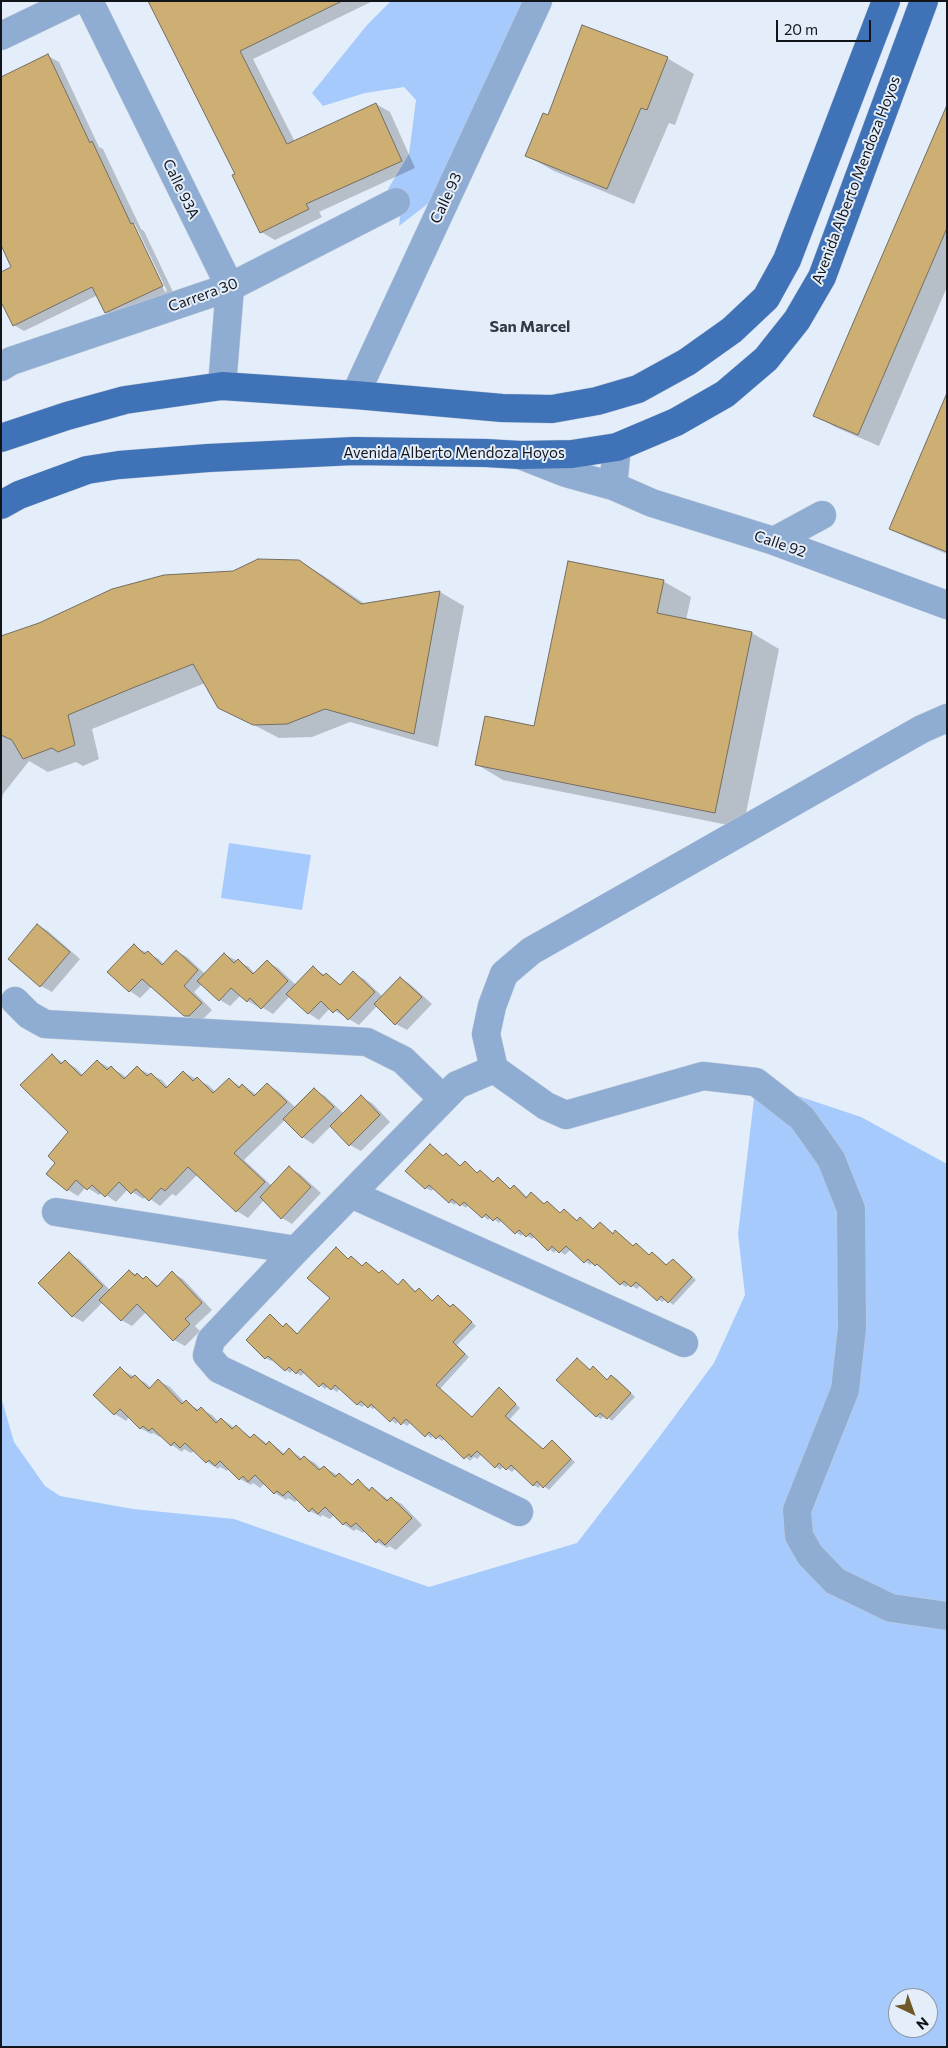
<!DOCTYPE html>
<html>
<head>
<meta charset="utf-8">
<style>
  body { margin:0 }
  #map { position:relative; width:948px; height:2048px; overflow:hidden; background:#e4eefb; font-family:Commissioner,sans-serif }
  canvas { display:block }
  .frame { position:absolute; inset:0; border:2px solid #12151a; pointer-events:none }
  .north { position:absolute; left:888px; top:1988px; width:50px; height:50px; box-sizing:border-box; background:#e4eefb; border:1px solid #9097a1; border-radius:50%; rotate:138deg; font-size:14px; font-weight:700; line-height:20px; text-align:center; color:#12151a }
  .north::after { content:''; display:block; margin:auto; width:18px; height:22px; background:#705929; clip-path:polygon(50% 0,100% 100%,50% 72%,0 100%) }
  .scale { position:absolute; left:776px; top:20px; width:95px; height:22px; box-sizing:border-box; border:2px solid #12151a; border-top:0; padding-left:6px; font-size:15px; line-height:18px; white-space:nowrap; color:#12151a; -webkit-text-stroke:4px #e4eefb; paint-order:stroke }
</style>
</head>
<body>
<div id="map">
<canvas width="948" height="2048"></canvas>
<div class="frame"></div>
<div class="north">N</div>
<div class="scale">20 m</div>
</div>
<script>
const context = document.querySelector('canvas').getContext('2d');
context.lineJoin = 'round';
function paint(path, color) {
  context.fillStyle = color;
  context.fill(path, 'evenodd');
}
function shape(rows) {
  const path = new Path2D();
  for (const r of rows) {
    path.moveTo(r[0], r[1]);
    for (let i = 2; i < r.length; i += 2) path.lineTo(r[i], r[i + 1]);
  }
  return path;
}
function strokePath(path, color, width, dash) {
  context.strokeStyle = color;
  context.lineWidth = width;
  context.lineCap = dash ? 'butt' : 'round';
  context.setLineDash(dash || []);
  context.stroke(path);
}
function label(font, color, halo, rows, align = 'center') {
  context.font = font + ' Commissioner,sans-serif';
  context.lineWidth = 4;
  context.setLineDash([]);
  context.textBaseline = 'middle';
  context.strokeStyle = halo;
  context.fillStyle = color;
  for (const [text, x, y, turn = 0] of rows) {
    context.save();
    context.translate(x, y);
    context.rotate((+turn || 0) * Math.PI / 180);
    context.textAlign = isNaN(turn) ? turn : align;
    if (halo) context.strokeText(text, 0, 0);
    context.fillText(text, 0, 0);
    context.restore();
  }
}
paint(shape([
  [391,1,523,1,438,196,399,226,403,193,388,189,409,154,416,100,404,87,365,93,323,106,312,93,367,25],
  [229,843,311,855,302,910,221,898],
  [756,1082,861,1117,947,1164,947,2047,1,2047,1,1397,14,1442,45,1486,60,1496,133,1509,234,1519,429,1587,577,1543,660,1436,714,1363,745,1295,738,1234],
  [898,1998,928,1998,928,2028,898,2028]
]), '#a7cafc');
paint(shape([
  [150,1,373,1,253,59,295,142,376,104,390,112,415,168,319,212,322,217,275,240,261,232,233,176,236,174],
  [48,56,59,62,99,147,103,149,141,229,144,231,173,292,117,318,106,312,98,295,24,331,14,325,13,268],
  [132,224,135,224,167,291,165,292],
  [667,58,694,74,675,125,669,123,634,204,554,171,526,155,549,116],
  [947,108,947,287,879,446,835,427,814,415],
  [947,396,947,554,906,537,890,528],
  [299,561,324,576,365,604,440,592,464,606,438,747,350,722,312,737,279,738,219,707,205,683,92,729,99,759,83,766,76,762,48,772,29,761,3,794,1,805,1,637,233,572],
  [663,581,691,597,686,620,752,633,779,649,743,828,503,780,476,764,535,728],
  [38,925,48,931,80,959,52,992,41,986],
  [134,946,159,959,164,964,176,951,187,957,205,974,224,954,249,967,255,974,267,962,278,968,296,985,313,968,342,985,353,973,364,979,383,997,401,978,411,985,432,1004,407,1030,396,1024,377,1006,359,1025,330,1008,319,1020,308,1013,290,996,273,1014,260,1006,258,1007,248,1001,241,995,230,1006,220,1000,202,984,194,992,212,1010,200,1022,196,1022,185,1015,152,986,140,998,130,991],
  [52,1056,64,1063,66,1062,76,1068,83,1075,97,1061,122,1074,127,1078,137,1068,162,1080,168,1087,183,1072,208,1085,216,1092,229,1079,241,1087,243,1085,257,1095,267,1085,278,1091,296,1108,314,1090,325,1096,344,1114,361,1097,372,1103,390,1122,361,1151,350,1145,331,1126,313,1144,302,1137,285,1120,244,1160,272,1186,290,1168,300,1174,321,1193,292,1224,282,1218,264,1200,248,1218,237,1211,197,1175,176,1196,172,1194,160,1206,146,1196,143,1199,128,1189,116,1202,102,1192,99,1195,86,1187,78,1196,68,1190,57,1163,69,1132],
  [430,1146,444,1157,446,1155,451,1158,461,1167,465,1163,478,1174,481,1172,486,1175,494,1182,498,1178,511,1189,514,1187,519,1189,528,1198,532,1194,545,1205,547,1202,561,1214,564,1210,578,1221,594,1230,600,1223,614,1234,616,1232,621,1235,634,1247,636,1245,650,1256,652,1254,657,1256,668,1266,673,1260,678,1263,696,1280,673,1305,666,1299,662,1302,641,1285,637,1289,629,1284,626,1287,621,1284,602,1267,601,1268,593,1262,590,1265,571,1249,565,1255,557,1249,554,1253,535,1236,532,1239,524,1233,521,1236,502,1220,499,1223,491,1217,488,1220,469,1204,466,1208,457,1202,454,1205,434,1188,431,1191,426,1188],
  [336,1249,349,1260,351,1257,356,1260,363,1267,367,1263,380,1274,382,1272,399,1285,403,1281,417,1292,419,1290,424,1293,433,1302,438,1297,452,1307,453,1305,458,1308,476,1326,457,1345,469,1357,440,1389,473,1418,499,1389,504,1392,520,1408,510,1419,544,1450,552,1441,575,1462,549,1490,541,1484,539,1488,533,1485,516,1468,512,1472,504,1466,500,1470,482,1454,477,1459,474,1457,470,1461,445,1438,442,1441,434,1435,431,1438,411,1422,407,1426,399,1420,396,1424,376,1407,373,1409,366,1404,362,1407,357,1404,340,1388,337,1392,328,1386,325,1389,305,1372,301,1376,293,1370,290,1373,273,1359,271,1361,266,1358,248,1340,270,1316,284,1327,286,1325,291,1327,298,1334,331,1298],
  [69,1254,80,1260,110,1290,129,1271,145,1279,147,1278,159,1286,172,1273,183,1279,212,1310,195,1326,200,1331,185,1346,174,1340,146,1312,132,1326,121,1320,103,1302,83,1322,72,1316],
  [577,1360,591,1370,593,1368,598,1371,608,1380,612,1376,617,1379,635,1397,612,1421,605,1415,601,1419,596,1416],
  [120,1369,146,1383,151,1388,159,1381,170,1387,185,1403,186,1402,199,1410,201,1409,212,1415,219,1422,222,1419,235,1428,236,1427,252,1438,255,1435,268,1444,270,1442,285,1454,290,1450,303,1459,304,1457,315,1463,322,1470,324,1467,354,1485,358,1481,371,1490,372,1488,389,1500,391,1498,402,1504,422,1525,396,1550,389,1546,387,1548,377,1542,365,1530,363,1533,356,1529,354,1531,343,1524,334,1515,330,1519,322,1515,321,1517,310,1511,298,1499,295,1502,288,1498,286,1500,275,1493,265,1483,260,1488,253,1483,251,1485,240,1479,229,1468,227,1471,220,1467,218,1469,207,1462,195,1450,191,1453,184,1449,182,1452,172,1445,162,1435,160,1437,153,1433,151,1434,140,1428,129,1417,126,1421,115,1414,94,1395]
]), '#0003');
const building = shape([
  [148,1,342,1,240,51,287,144,376,103,402,161,306,204,309,209,260,233,232,175,235,174,148,1],
  [582,25,668,57,647,110,641,108,607,189,525,156,543,113,548,115,582,25],
  [48,54,90,143,92,141,131,224,133,223,163,286,105,313,92,287,13,326,1,302,1,272,11,267,1,245,1,77,48,54],
  [947,105,947,228,858,435,813,416,947,105],
  [947,393,947,552,889,529,947,393],
  [258,559,299,560,361,604,440,591,414,734,325,709,287,724,253,725,218,708,193,664,130,689,68,715,75,745,58,752,52,748,23,759,12,740,1,735,1,636,39,623,112,589,164,575,233,571,258,559],
  [568,561,664,580,657,613,752,632,715,813,475,765,485,716,534,726,568,561],
  [37,924,70,952,40,987,8,959,37,924],
  [134,944,144,954,148,951,162,965,176,950,198,970,184,986,202,1003,189,1016,184,1016,142,979,129,992,107,972,134,944],
  [224,953,234,963,238,959,253,974,267,960,288,981,261,1009,250,998,247,1002,231,988,219,1001,197,981,224,953],
  [313,966,323,976,326,973,340,985,353,971,375,992,348,1020,337,1009,333,1013,321,1001,308,1014,286,994,313,966],
  [400,977,422,997,395,1025,374,1004,400,977],
  [52,1054,61,1064,65,1060,81,1076,97,1060,107,1070,111,1066,124,1079,137,1066,147,1076,151,1073,166,1088,183,1071,193,1081,197,1077,213,1093,229,1078,239,1088,242,1084,254,1096,267,1083,287,1102,234,1153,265,1182,236,1212,188,1167,165,1191,161,1188,149,1201,136,1189,131,1194,119,1182,105,1197,92,1185,87,1190,76,1180,67,1191,46,1174,55,1163,48,1156,68,1132,20,1085,52,1054],
  [314,1088,334,1107,302,1138,283,1119,314,1088],
  [361,1095,380,1115,349,1146,330,1126,361,1095],
  [430,1144,443,1156,446,1153,460,1166,465,1161,477,1173,480,1170,493,1182,498,1177,510,1189,514,1185,526,1198,531,1192,544,1204,547,1201,560,1213,564,1209,577,1221,580,1217,593,1229,600,1222,613,1234,615,1230,633,1246,636,1243,649,1255,652,1252,666,1265,673,1259,692,1277,668,1303,661,1296,657,1301,636,1282,631,1287,624,1281,620,1285,597,1264,595,1266,588,1259,584,1263,566,1246,559,1253,552,1246,548,1251,530,1233,526,1237,519,1230,515,1234,497,1217,493,1221,486,1214,482,1218,464,1202,460,1206,452,1199,449,1203,429,1185,425,1189,405,1171,430,1144],
  [289,1166,311,1187,281,1219,260,1197,289,1166],
  [336,1247,348,1259,351,1256,362,1266,366,1262,379,1273,382,1270,398,1285,403,1279,415,1292,419,1288,432,1301,438,1295,450,1307,453,1304,472,1322,453,1342,465,1354,436,1385,472,1417,499,1387,516,1404,505,1416,543,1449,552,1440,571,1459,543,1488,537,1481,533,1486,511,1465,506,1470,499,1463,495,1468,477,1451,471,1457,469,1454,464,1459,440,1435,436,1439,429,1432,425,1437,406,1419,401,1425,394,1417,390,1422,371,1404,368,1408,361,1401,357,1405,335,1385,331,1390,323,1383,319,1387,300,1369,296,1374,289,1367,285,1371,268,1356,265,1359,246,1340,270,1314,283,1327,286,1323,297,1334,330,1298,307,1278,336,1247],
  [69,1252,103,1286,72,1317,38,1283,69,1252],
  [129,1270,135,1276,137,1273,143,1279,146,1276,157,1287,172,1271,202,1303,185,1319,190,1324,173,1341,137,1304,121,1321,99,1300,129,1270],
  [577,1358,590,1370,593,1366,607,1380,611,1375,631,1393,607,1419,600,1413,596,1417,556,1380,577,1358],
  [120,1367,131,1378,135,1375,149,1389,158,1379,182,1404,186,1400,197,1411,201,1407,216,1423,221,1418,232,1429,236,1425,250,1438,254,1434,266,1445,269,1441,283,1455,289,1448,300,1460,304,1456,319,1470,324,1466,335,1477,339,1473,352,1485,358,1479,369,1491,372,1487,387,1501,391,1497,412,1518,385,1545,379,1539,376,1543,356,1523,351,1527,346,1522,343,1525,325,1507,318,1514,312,1508,309,1512,288,1491,283,1496,277,1491,274,1494,255,1475,248,1482,243,1476,239,1480,220,1461,215,1466,209,1460,206,1463,185,1443,180,1448,174,1442,171,1446,152,1428,149,1431,143,1426,140,1429,120,1409,114,1415,93,1395,120,1367]
]);
paint(building, '#cdaf74');
strokePath(building, '#746d61', 1);
const minor = shape([
  [89,1,230,287,222,386],
  [1,36,74,1],
  [1,367,11,361,230,287,396,202],
  [355,395,538,1],
  [520,455,566,473,613,486,652,503,774,541,947,605],
  [613,486,617,447],
  [774,541,822,515],
  [947,718,922,729,531,951,504,974,492,1006,486,1034,494,1069,546,1106,566,1115,703,1076,756,1082,802,1118,831,1159,851,1209,852,1328,845,1390,797,1510,799,1536,810,1555,835,1581,891,1608,947,1616],
  [15,1001,29,1015,45,1024,367,1042,403,1060,443,1099],
  [494,1069,457,1085,296,1250,211,1340,207,1355,219,1369,519,1512],
  [351,1194,684,1343],
  [56,1212,296,1250]
]);
const major = shape([
  [1,438,67,416,125,400,222,386,355,395,502,408,552,409,597,401,638,389,687,362,732,330,766,298,787,260,886,1],
  [1,505,19,495,87,470,119,465,208,458,354,451,486,453,520,455,572,454,617,447,676,422,725,394,766,359,797,320,822,277,924,1]
]);
strokePath(minor, '#c2cbd7', 29);
strokePath(major, '#c2cbd7', 29);
strokePath(minor, '#8facd3', 28);
strokePath(major, '#3f72b7', 28);
label('15px', '#12151a', '#e4eefb', [
  ["Avenida Alberto Mendoza Hoyos",856,180,-69],
  ["Calle 93A",181,189,64],
  ["Calle 93",446,198,-65],
  ["Carrera 30",203,295,-20],
  ["Avenida Alberto Mendoza Hoyos",454,453],
  ["Calle 92",780,544,19]
]);
label('bold 16px', '#323a44', '#e4eefb', [
  ["San Marcel",530,327]
]);
</script>
</body>
</html>
